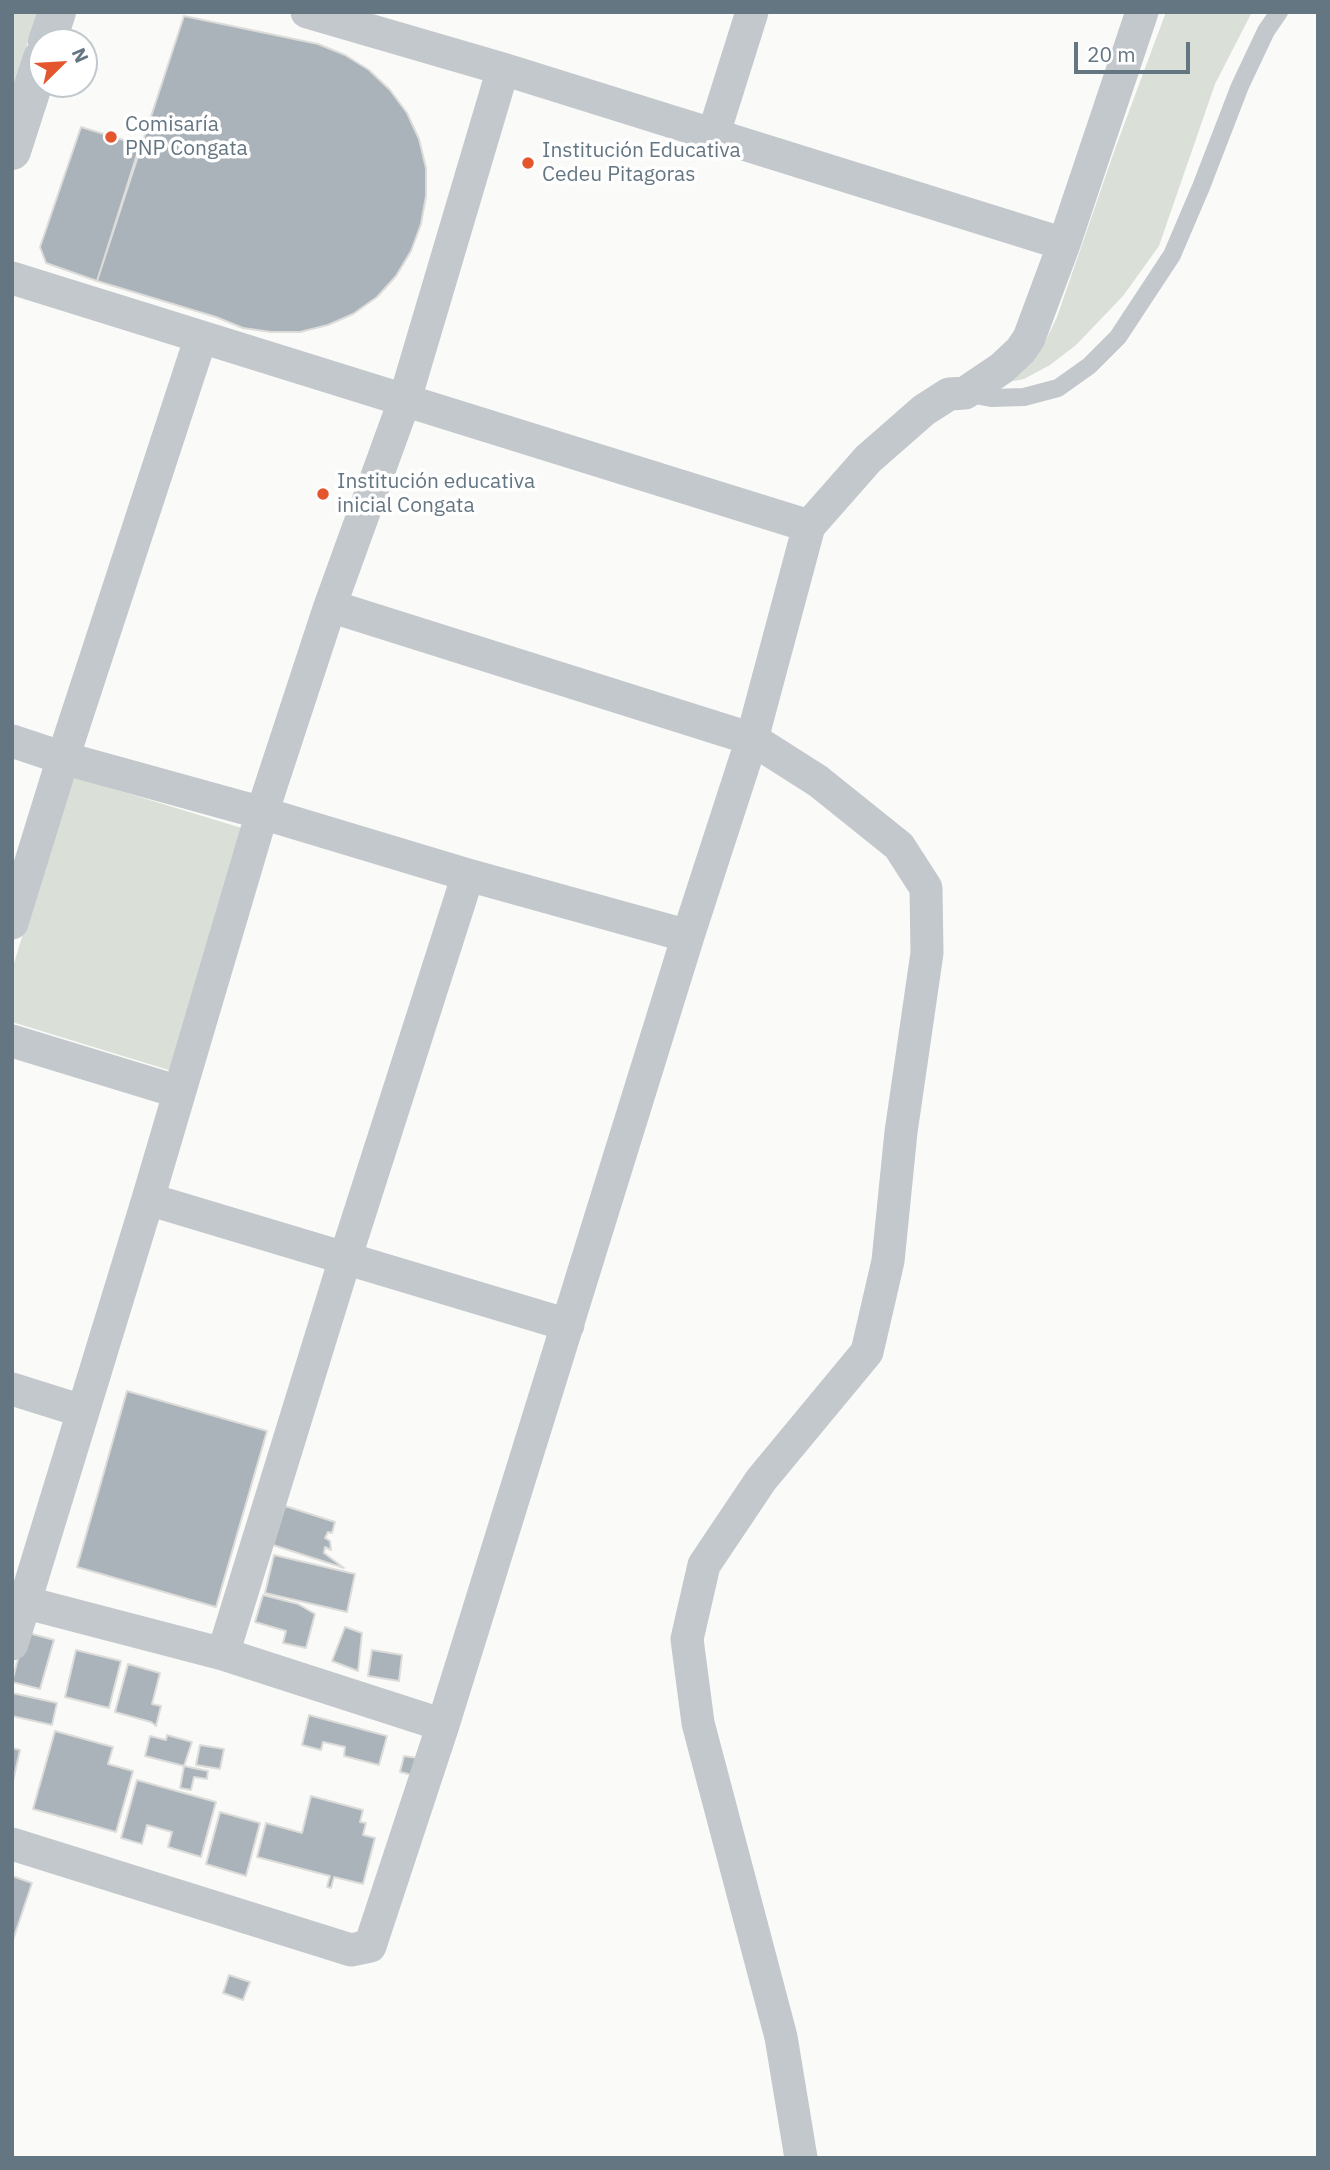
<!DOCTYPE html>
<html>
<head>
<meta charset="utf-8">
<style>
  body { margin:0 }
  #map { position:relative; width:1330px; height:2170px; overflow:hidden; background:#fafaf8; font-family:"IBM Plex Sans",sans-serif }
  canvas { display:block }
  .frame { position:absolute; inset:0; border:14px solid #657683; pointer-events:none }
  .north { position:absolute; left:28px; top:28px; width:70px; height:70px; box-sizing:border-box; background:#fff; border:2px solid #c1c8cd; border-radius:50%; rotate:66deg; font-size:19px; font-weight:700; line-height:28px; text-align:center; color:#657683 }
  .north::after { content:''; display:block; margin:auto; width:24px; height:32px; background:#e4572e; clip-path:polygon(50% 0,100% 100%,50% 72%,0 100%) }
  .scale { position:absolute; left:1074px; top:42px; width:116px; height:32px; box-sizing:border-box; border:4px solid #657683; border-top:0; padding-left:9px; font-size:21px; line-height:24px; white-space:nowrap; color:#657683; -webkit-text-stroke:5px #fff; paint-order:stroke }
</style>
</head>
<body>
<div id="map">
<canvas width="1330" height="2170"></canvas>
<div class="frame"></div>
<div class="north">N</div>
<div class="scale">20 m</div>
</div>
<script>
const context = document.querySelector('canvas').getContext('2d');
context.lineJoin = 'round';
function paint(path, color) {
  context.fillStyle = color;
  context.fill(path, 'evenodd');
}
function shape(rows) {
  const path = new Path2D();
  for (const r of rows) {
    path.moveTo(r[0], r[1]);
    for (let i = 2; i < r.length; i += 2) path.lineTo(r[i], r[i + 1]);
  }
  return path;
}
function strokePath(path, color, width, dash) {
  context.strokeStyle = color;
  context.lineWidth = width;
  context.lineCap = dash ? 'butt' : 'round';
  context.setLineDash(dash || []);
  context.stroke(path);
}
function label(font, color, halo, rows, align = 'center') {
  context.font = font + ' "IBM Plex Sans",sans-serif';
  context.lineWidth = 7;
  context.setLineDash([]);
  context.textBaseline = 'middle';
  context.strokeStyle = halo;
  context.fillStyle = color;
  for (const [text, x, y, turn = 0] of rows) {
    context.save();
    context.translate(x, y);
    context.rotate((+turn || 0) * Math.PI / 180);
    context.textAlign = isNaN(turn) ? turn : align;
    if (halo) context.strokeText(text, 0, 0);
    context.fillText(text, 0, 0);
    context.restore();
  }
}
paint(shape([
  [12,12,37,12,13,92,12,91],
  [1166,12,1252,12,1215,84,1159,246,1123,296,1076,345,1050,365,1024,379,1014,381,1009,378,1045,342,1057,317,1115,149],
  [71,776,245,829,172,1071,12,1022,12,970]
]), '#dadfd7');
const building = shape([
  [184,16,318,44,345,55,369,70,390,90,407,113,419,139,426,168,426,196,421,224,411,251,396,276,377,297,353,314,328,325,300,332,271,332,243,328,216,317,97,281,184,16],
  [81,127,140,145,97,281,46,263,40,247,81,127],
  [127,1391,267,1431,216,1607,77,1567,127,1391],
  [285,1506,335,1522,332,1533,328,1532,325,1538,330,1541,331,1550,325,1547,324,1553,344,1568,273,1545,285,1506],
  [274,1555,355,1574,347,1612,265,1593,274,1555],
  [263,1595,298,1604,315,1614,306,1648,283,1643,286,1631,255,1622,263,1595],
  [345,1627,362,1633,358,1671,332,1661,345,1627],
  [25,1632,54,1640,40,1689,12,1682,25,1632],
  [76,1650,121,1661,109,1708,65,1697,76,1650],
  [372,1650,402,1655,399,1681,368,1676,372,1650],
  [128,1664,160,1673,152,1704,161,1706,156,1726,151,1722,115,1712,128,1664],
  [12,1693,57,1703,52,1725,12,1716,12,1693],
  [309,1715,387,1736,379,1765,344,1756,345,1747,323,1742,321,1750,302,1745,309,1715],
  [55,1731,113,1747,108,1764,133,1771,116,1832,33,1809,55,1731],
  [167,1735,192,1742,184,1766,145,1756,150,1736,166,1740,167,1735],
  [200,1745,224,1749,220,1769,196,1765,200,1745],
  [12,1748,20,1750,12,1786,12,1748],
  [404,1756,417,1758,413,1775,400,1772,404,1756],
  [184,1766,208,1771,207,1779,194,1777,191,1790,180,1788,184,1766],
  [137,1780,216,1802,201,1857,168,1847,172,1832,147,1825,142,1844,121,1838,137,1780],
  [311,1796,363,1810,360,1822,366,1823,363,1835,375,1838,363,1884,334,1877,331,1888,327,1887,330,1876,257,1857,266,1823,302,1833,311,1796],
  [220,1812,260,1823,246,1876,206,1864,220,1812],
  [12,1876,32,1883,12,1943,12,1876],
  [229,1975,250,1982,243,2000,223,1993,229,1975]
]);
paint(building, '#aab3b9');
strokePath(building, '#dcdcda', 2);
strokePath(shape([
  [965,393,991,398,1024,397,1058,388,1089,366,1118,337,1172,255,1201,187,1240,86,1266,31,1279,12]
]), '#c3c8cc', 18);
strokePath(shape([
  [307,12,503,69,1064,244],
  [713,136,752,12],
  [12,278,809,526],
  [330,606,752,739,818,781,899,846,926,888,927,953,901,1132,888,1261,867,1352,761,1480,704,1565,687,1639,698,1723,781,2037,801,2158],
  [12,741,63,758,262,813,468,875,688,936],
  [12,923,63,758,201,337],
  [12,1041,179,1092],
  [148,1199,568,1325],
  [12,1389,82,1411],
  [12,1599,223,1654,443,1725],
  [12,1644,148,1199,262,813,330,606,405,399,503,69],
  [223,1654,345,1259,468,875],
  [12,1844,351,1950,370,1946,443,1725,688,936,752,739,809,526,868,459,924,410,949,394,965,393,1002,368,1021,350,1029,338,1064,244,1142,12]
]), '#c3c8cc', 33);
strokePath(shape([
  [47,42,57,12],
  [12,151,42,58]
]), '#c3c8cc', 38);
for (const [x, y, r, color] of [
  [111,137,7,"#e4572e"],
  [528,163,7,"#e4572e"],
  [323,494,7,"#e4572e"]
]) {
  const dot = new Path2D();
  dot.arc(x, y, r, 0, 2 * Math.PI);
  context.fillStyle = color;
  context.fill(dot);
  strokePath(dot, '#fff', 2.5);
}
label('21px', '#657683', '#fff', [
  ["Comisaría",125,125],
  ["PNP Congata",125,149],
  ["Institución Educativa",542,151],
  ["Cedeu Pitagoras",542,175],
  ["Institución educativa",337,482],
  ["inicial Congata",337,506]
], 'left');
</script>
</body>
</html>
